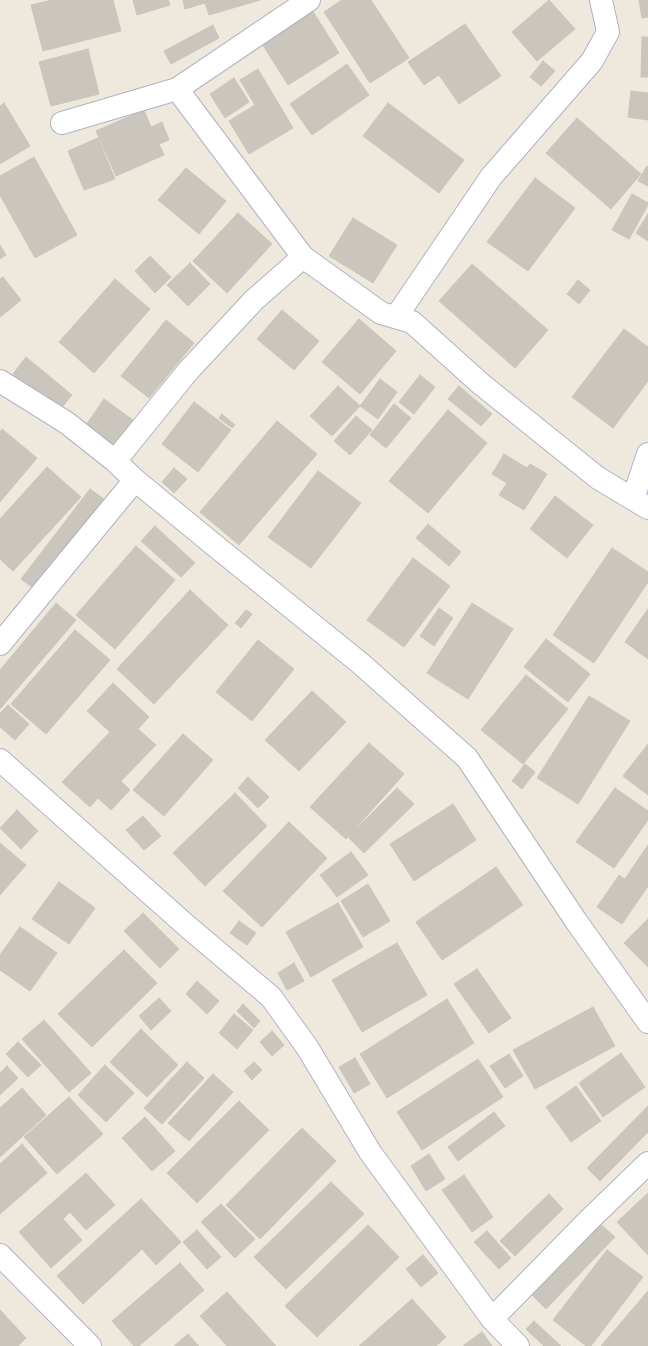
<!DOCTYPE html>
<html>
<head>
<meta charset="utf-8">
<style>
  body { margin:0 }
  canvas { display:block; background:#efe9dd }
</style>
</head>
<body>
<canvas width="648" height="1346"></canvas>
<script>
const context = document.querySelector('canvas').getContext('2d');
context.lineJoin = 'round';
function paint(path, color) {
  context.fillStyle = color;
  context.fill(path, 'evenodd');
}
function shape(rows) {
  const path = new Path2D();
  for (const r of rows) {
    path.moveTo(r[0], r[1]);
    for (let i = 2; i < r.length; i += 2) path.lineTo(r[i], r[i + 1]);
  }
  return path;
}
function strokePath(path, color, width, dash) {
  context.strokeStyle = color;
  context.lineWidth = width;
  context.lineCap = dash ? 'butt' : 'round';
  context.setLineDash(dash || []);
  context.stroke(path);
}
const building = shape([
  [52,0,113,0,121,31,43,51,31,5,52,0],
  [133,0,168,0,170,5,137,15,133,0],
  [183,0,260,0,209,15,205,3,185,9,183,0],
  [342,0,371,0,409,58,370,83,324,12,342,0],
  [549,0,575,29,537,61,512,32,549,0],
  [639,0,648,0,648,17,642,18,639,0],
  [312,10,339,53,288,85,261,42,312,10],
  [465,24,501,76,459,104,439,75,424,85,408,62,465,24],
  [213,25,219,38,171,64,164,51,213,25],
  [642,37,648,37,648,77,641,77,642,37],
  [88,49,99,94,51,106,39,62,88,49],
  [543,61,555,71,541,86,530,77,543,61],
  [347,64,369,95,312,135,290,104,347,64],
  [258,69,293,128,249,154,229,121,255,105,240,80,258,69],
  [234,78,249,102,225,118,210,94,234,78],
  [631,91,648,93,648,120,628,117,631,91],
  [4,103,30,146,0,164,0,106,4,103],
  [388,103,464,160,439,193,363,136,388,103],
  [144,110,151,127,162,122,169,140,159,144,164,155,116,176,96,131,144,110],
  [577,118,641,174,611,209,546,153,577,118],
  [98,138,115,179,84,190,68,151,98,138],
  [34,157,77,235,35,258,0,195,0,176,34,157],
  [647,166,648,167,648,186,638,181,647,166],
  [186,168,226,201,199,234,158,200,186,168],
  [535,178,575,208,528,271,487,242,535,178],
  [632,194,648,203,648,205,629,239,612,230,632,194],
  [238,213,272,244,227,293,193,261,238,213],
  [648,214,648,241,636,233,648,214],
  [353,218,397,245,373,283,329,256,353,218],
  [0,245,6,255,0,259,0,245],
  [150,256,171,277,155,293,135,271,150,256],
  [190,263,210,284,188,306,167,285,190,263],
  [472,264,548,330,515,368,439,301,472,264],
  [3,277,21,300,0,317,0,279,3,277],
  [115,279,150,309,94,373,59,342,115,279],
  [578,280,590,290,579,304,567,294,578,280],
  [282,310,319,341,294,370,257,339,282,310],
  [359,319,396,351,360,394,322,362,359,319],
  [166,320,194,343,149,398,121,376,166,320],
  [624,329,648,347,648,381,613,428,572,397,624,329],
  [26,357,72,395,59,411,13,374,26,357],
  [420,375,435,387,414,414,399,402,420,375],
  [380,379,397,392,378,419,360,406,380,379],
  [338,386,360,406,332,436,310,416,338,386],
  [459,386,492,414,481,426,448,399,459,386],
  [104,399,137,423,117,451,84,428,104,399],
  [194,402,231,430,198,472,162,444,194,402],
  [394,404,411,418,386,448,370,435,394,404],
  [448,410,487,443,428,513,389,481,448,410],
  [222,414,235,425,232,428,219,418,222,414],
  [356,416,372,430,350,455,334,441,356,416],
  [277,421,317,454,239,545,200,512,277,421],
  [2,429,37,458,0,502,0,432,2,429],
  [504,454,527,468,530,464,547,474,524,510,499,495,507,483,492,474,504,454],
  [47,467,81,497,13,571,0,559,0,519,47,467],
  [174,468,187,479,174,493,162,482,174,468],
  [318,471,361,503,311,568,268,537,318,471],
  [90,489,105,500,36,590,21,579,90,489],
  [555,496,593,525,567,558,530,529,555,496],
  [428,524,461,552,449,566,416,538,428,524],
  [155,526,195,563,181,577,141,541,155,526],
  [136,546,175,580,115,649,76,615,136,546],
  [612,548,648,572,648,582,594,663,553,635,612,548],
  [413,558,450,586,404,647,367,620,413,558],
  [190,590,228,625,154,704,117,669,190,590],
  [56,603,76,620,0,709,0,670,56,603],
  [472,603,513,629,468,699,427,673,472,603],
  [439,608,453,618,434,646,420,636,439,608],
  [648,609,648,659,625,642,648,609],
  [246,610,252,614,241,628,235,623,246,610],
  [75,630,110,660,46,734,11,704,75,630],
  [546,639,590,674,568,702,524,667,546,639],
  [258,640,294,669,252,721,216,692,258,640],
  [526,675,568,709,523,764,481,730,526,675],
  [113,683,149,717,138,729,156,745,121,781,130,790,111,810,98,798,90,807,62,782,110,732,87,711,113,683],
  [312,691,346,722,299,771,265,740,312,691],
  [589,696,630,721,578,804,537,778,589,696],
  [8,705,29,724,15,740,0,727,0,713,8,705],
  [183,734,213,760,164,816,133,790,183,734],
  [369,743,404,774,346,839,310,807,369,743],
  [648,744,648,795,623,776,648,744],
  [525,764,535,772,522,789,512,781,525,764],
  [248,777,269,797,258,808,238,788,248,777],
  [397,788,414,804,364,853,348,837,397,788],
  [615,788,648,811,648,820,614,868,576,842,615,788],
  [235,793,267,826,205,886,173,853,235,793],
  [453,804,476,840,414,881,390,844,453,804],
  [17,810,38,831,21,849,0,828,17,810],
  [143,816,161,836,144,850,126,830,143,816],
  [289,822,327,858,262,927,223,891,289,822],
  [0,843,26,865,0,895,0,843],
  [648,845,648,886,622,924,597,907,619,875,625,879,648,845],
  [351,852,368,875,337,897,320,875,351,852],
  [496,867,523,905,442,960,416,922,496,867],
  [59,882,95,908,69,944,32,919,59,882],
  [368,884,390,921,363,937,341,901,368,884],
  [338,903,363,947,311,977,286,932,338,903],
  [143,913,179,949,160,968,124,931,143,913],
  [648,919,648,967,624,943,648,919],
  [239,921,256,933,247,945,230,933,239,921],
  [20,927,57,953,30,991,0,970,0,955,20,927],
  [397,943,427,995,362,1032,332,980,397,943],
  [124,950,157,983,92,1047,58,1014,124,950],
  [294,963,304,981,287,990,278,973,294,963],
  [477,969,511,1018,489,1033,454,984,477,969],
  [197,981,219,1001,207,1014,186,994,197,981],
  [159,998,171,1011,151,1030,139,1016,159,998],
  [447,999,474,1043,387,1098,360,1054,447,999],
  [243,1004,260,1021,254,1028,237,1011,243,1004],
  [593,1007,615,1046,535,1089,513,1050,593,1007],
  [234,1014,253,1030,237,1049,219,1033,234,1014],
  [44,1020,91,1073,69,1092,22,1039,44,1020],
  [141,1029,178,1065,147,1097,110,1062,141,1029],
  [272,1031,284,1045,272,1056,260,1042,272,1031],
  [18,1042,41,1065,28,1077,6,1054,18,1042],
  [621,1053,645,1087,603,1117,579,1083,621,1053],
  [509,1054,523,1076,505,1088,490,1066,509,1054],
  [355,1058,370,1084,354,1093,339,1067,355,1058],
  [478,1059,503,1097,422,1150,397,1112,478,1059],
  [187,1062,204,1078,162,1124,144,1108,187,1062],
  [254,1062,262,1070,252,1080,244,1071,254,1062],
  [105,1065,134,1093,106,1122,78,1095,105,1065],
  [7,1066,18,1078,0,1095,0,1073,7,1066],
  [213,1074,233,1092,189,1141,168,1123,213,1074],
  [576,1086,601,1121,571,1142,546,1107,576,1086],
  [22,1088,46,1115,0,1157,0,1108,22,1088],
  [69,1097,103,1134,57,1174,24,1137,69,1097],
  [239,1101,269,1130,197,1203,167,1173,239,1101],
  [648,1106,648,1132,600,1181,587,1168,648,1106],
  [494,1112,505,1126,458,1161,448,1147,494,1112],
  [145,1117,175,1151,152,1171,122,1138,145,1117],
  [302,1128,336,1161,260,1239,226,1205,302,1128],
  [22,1144,47,1173,0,1214,0,1164,22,1144],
  [429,1154,445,1179,426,1191,411,1166,429,1154],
  [86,1173,115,1205,86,1230,70,1212,63,1219,82,1240,51,1268,19,1232,86,1173],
  [464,1175,493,1217,472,1232,442,1190,464,1175],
  [331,1182,364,1214,286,1289,254,1257,331,1182],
  [648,1193,648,1255,617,1222,648,1193],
  [549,1194,563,1209,515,1256,500,1241,549,1194],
  [141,1199,181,1242,156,1265,142,1249,83,1304,57,1276,141,1199],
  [221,1204,255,1239,235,1258,201,1222,221,1204],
  [598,1222,615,1237,546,1309,529,1292,598,1222],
  [368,1225,399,1257,317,1337,285,1306,368,1225],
  [197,1230,221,1257,207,1269,183,1242,197,1230],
  [487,1231,511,1258,499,1269,474,1242,487,1231],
  [607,1250,643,1277,591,1346,586,1346,553,1320,607,1250],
  [423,1255,438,1273,421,1287,406,1269,423,1255],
  [180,1263,204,1290,139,1346,134,1346,112,1321,180,1263],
  [648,1291,648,1346,601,1346,648,1291],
  [227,1292,276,1346,227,1346,200,1316,227,1292],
  [412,1299,446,1337,436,1346,359,1346,412,1299],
  [0,1310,26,1338,18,1346,0,1346,0,1310],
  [534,1321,561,1346,544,1346,526,1329,534,1321],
  [482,1332,492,1346,464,1346,464,1345,482,1332],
  [188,1334,199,1346,174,1346,188,1334]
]);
paint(building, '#cac6bd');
strokePath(building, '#cbc5b7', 1);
const minor = shape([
  [177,89,303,257,381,313,412,322,481,384,598,478,648,508],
  [62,123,177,89,309,0],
  [396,317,491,177,592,61,608,32,601,0],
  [0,381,67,423,115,461,135,480,208,540,360,663,467,758,576,921,648,1022],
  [115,461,188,371,254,300,303,257],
  [633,499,648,454],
  [0,644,135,480],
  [0,1255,90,1346],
  [492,1319,588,1221,648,1163]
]);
const tertiary = shape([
  [0,760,188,927,271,997,307,1047,370,1152,492,1319,518,1346]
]);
strokePath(minor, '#b1b2c1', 24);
strokePath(tertiary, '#b1b2c1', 24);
strokePath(minor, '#fff', 22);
strokePath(tertiary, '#fff', 22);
</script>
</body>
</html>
